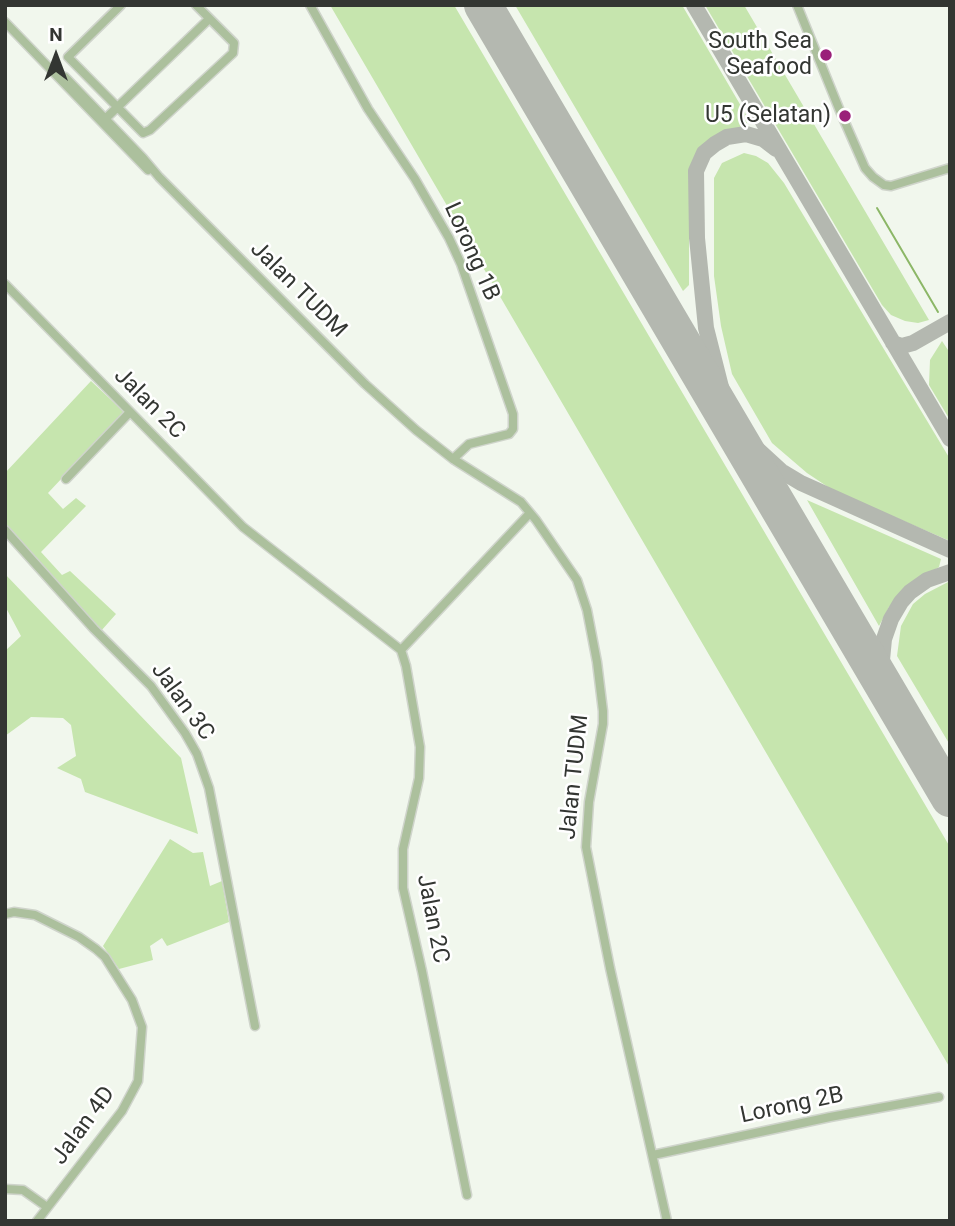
<!DOCTYPE html>
<html>
<head>
<meta charset="utf-8">
<style>
  body { margin:0 }
  #map { position:relative; width:955px; height:1226px; overflow:hidden; background:#f1f7ed; font-family:Roboto,sans-serif }
  canvas { display:block }
  .frame { position:absolute; inset:0; border:7px solid #333632; pointer-events:none }
  .north { position:absolute; left:21px; top:21px; width:70px; height:70px; -webkit-text-stroke:5px #fff; paint-order:stroke; rotate:0deg; font-size:19px; font-weight:700; line-height:28px; text-align:center; color:#333632 }
  .north::after { content:''; display:block; margin:auto; width:24px; height:32px; background:#333632; clip-path:polygon(50% 0,100% 100%,50% 72%,0 100%) }
</style>
</head>
<body>
<div id="map">
<canvas width="955" height="1226"></canvas>
<div class="frame"></div>
<div class="north">N</div>
</div>
<script>
const context = document.querySelector('canvas').getContext('2d');
context.lineJoin = 'round';
function paint(path, color) {
  context.fillStyle = color;
  context.fill(path, 'evenodd');
}
function shape(rows) {
  const path = new Path2D();
  for (const r of rows) {
    path.moveTo(r[0], r[1]);
    for (let i = 2; i < r.length; i += 2) path.lineTo(r[i], r[i + 1]);
  }
  return path;
}
function strokePath(path, color, width, dash) {
  context.strokeStyle = color;
  context.lineWidth = width;
  context.lineCap = dash ? 'butt' : 'round';
  context.setLineDash(dash || []);
  context.stroke(path);
}
function label(font, color, halo, rows, align = 'center') {
  context.font = font + ' Roboto,sans-serif';
  context.lineWidth = 5;
  context.setLineDash([]);
  context.textBaseline = 'middle';
  context.strokeStyle = halo;
  context.fillStyle = color;
  for (const [text, x, y, turn = 0] of rows) {
    context.save();
    context.translate(x, y);
    context.rotate((+turn || 0) * Math.PI / 180);
    context.textAlign = isNaN(turn) ? turn : align;
    if (halo) context.strokeText(text, 0, 0);
    context.fillText(text, 0, 0);
    context.restore();
  }
}
paint(shape([
  [330,5,454,5,950,847,950,1068],
  [515,5,682,5,748,118,746,128,731,130,717,135,703,145,689,170,689,285,683,291],
  [705,5,744,5,929,320,918,323,905,321,891,315,882,305],
  [744,153,756,156,768,163,784,183,950,459,950,541,834,491,807,473,772,443,732,374,721,326,714,276,714,178,722,163],
  [942,341,950,353,950,420,929,385,930,360],
  [91,381,124,412,48,493,63,509,76,498,86,506,41,552,62,575,70,571,116,614,101,631,5,524,5,473],
  [807,500,941,559,939,567,906,588,889,607,879,626],
  [5,574,181,758,198,834,85,792,81,779,57,768,76,756,71,725,63,718,31,717,5,736,5,651,21,636,5,606],
  [950,581,950,745,897,656,901,626,913,604,925,594],
  [170,839,193,853,203,852,210,886,222,881,229,922,167,946,162,938,150,946,153,960,119,969,103,946]
]), '#c6e5ae');
strokePath(shape([
  [877,208,938,312]
]), '#8cb767', 2);
strokePath(shape([
  [694,5,950,439],
  [893,343,902,346,913,343,950,322],
  [745,438,781,471,801,483,950,550],
  [750,458,722,391,706,328,697,238,696,171,704,153,715,144,727,137,746,134,763,139,776,149],
  [896,706,886,686,882,660,884,639,891,619,901,602,910,592,927,580,950,572]
]), '#b4b8b0', 16);
strokePath(shape([
  [483,5,950,798]
]), '#b4b8b0', 38);
const minor = shape([
  [121,5,68,57,143,133,150,130,233,53,234,43,196,5],
  [310,5,368,109,415,179,449,238,461,264,513,414,513,429,509,434,469,444,453,459],
  [797,5,840,111,865,168,873,177,884,185,891,186,950,168],
  [5,22,148,170],
  [55,73,65,77,143,158,159,177,365,384,416,430,453,459,521,502,536,520,577,580,587,610,597,662,603,711,603,724,589,802,586,847,610,968,667,1221],
  [103,121,209,19],
  [5,284,243,527,401,650,406,666,420,747,419,778,403,849,403,888,422,971,467,1195],
  [66,479,130,412],
  [5,530,94,629,151,686,185,733,197,754,209,788,255,1026],
  [401,650,530,513],
  [5,914,14,912,35,915,79,937,96,949,105,957,132,1000,142,1027,138,1081,122,1111,37,1221],
  [653,1155,830,1117,939,1097],
  [5,1189,23,1190,47,1207]
]);
strokePath(minor, '#cfd4cb', 11);
strokePath(minor, '#acc09d', 8);
for (const [x, y, r, color] of [
  [826,55,7,"#9a2079"],
  [845,116,7,"#9a2079"]
]) {
  const dot = new Path2D();
  dot.arc(x, y, r, 0, 2 * Math.PI);
  context.fillStyle = color;
  context.fill(dot);
  strokePath(dot, '#fff', 2.5);
}
label('23px', '#333632', '#fff', [
  ["South Sea",812,42],
  ["Seafood",812,68],
  ["U5 (Selatan)",831,116]
], 'right');
label('23px', '#333632', '#fff', [
  ["Lorong 1B",471,252,66],
  ["Jalan TUDM",298,290,45],
  ["Jalan 2C",149,404,45],
  ["Jalan 3C",182,702,54],
  ["Jalan TUDM",575,777,-84],
  ["Jalan 2C",432,919,79],
  ["Lorong 2B",792,1106,-12],
  ["Jalan 4D",84,1126,-54]
]);
</script>
</body>
</html>
